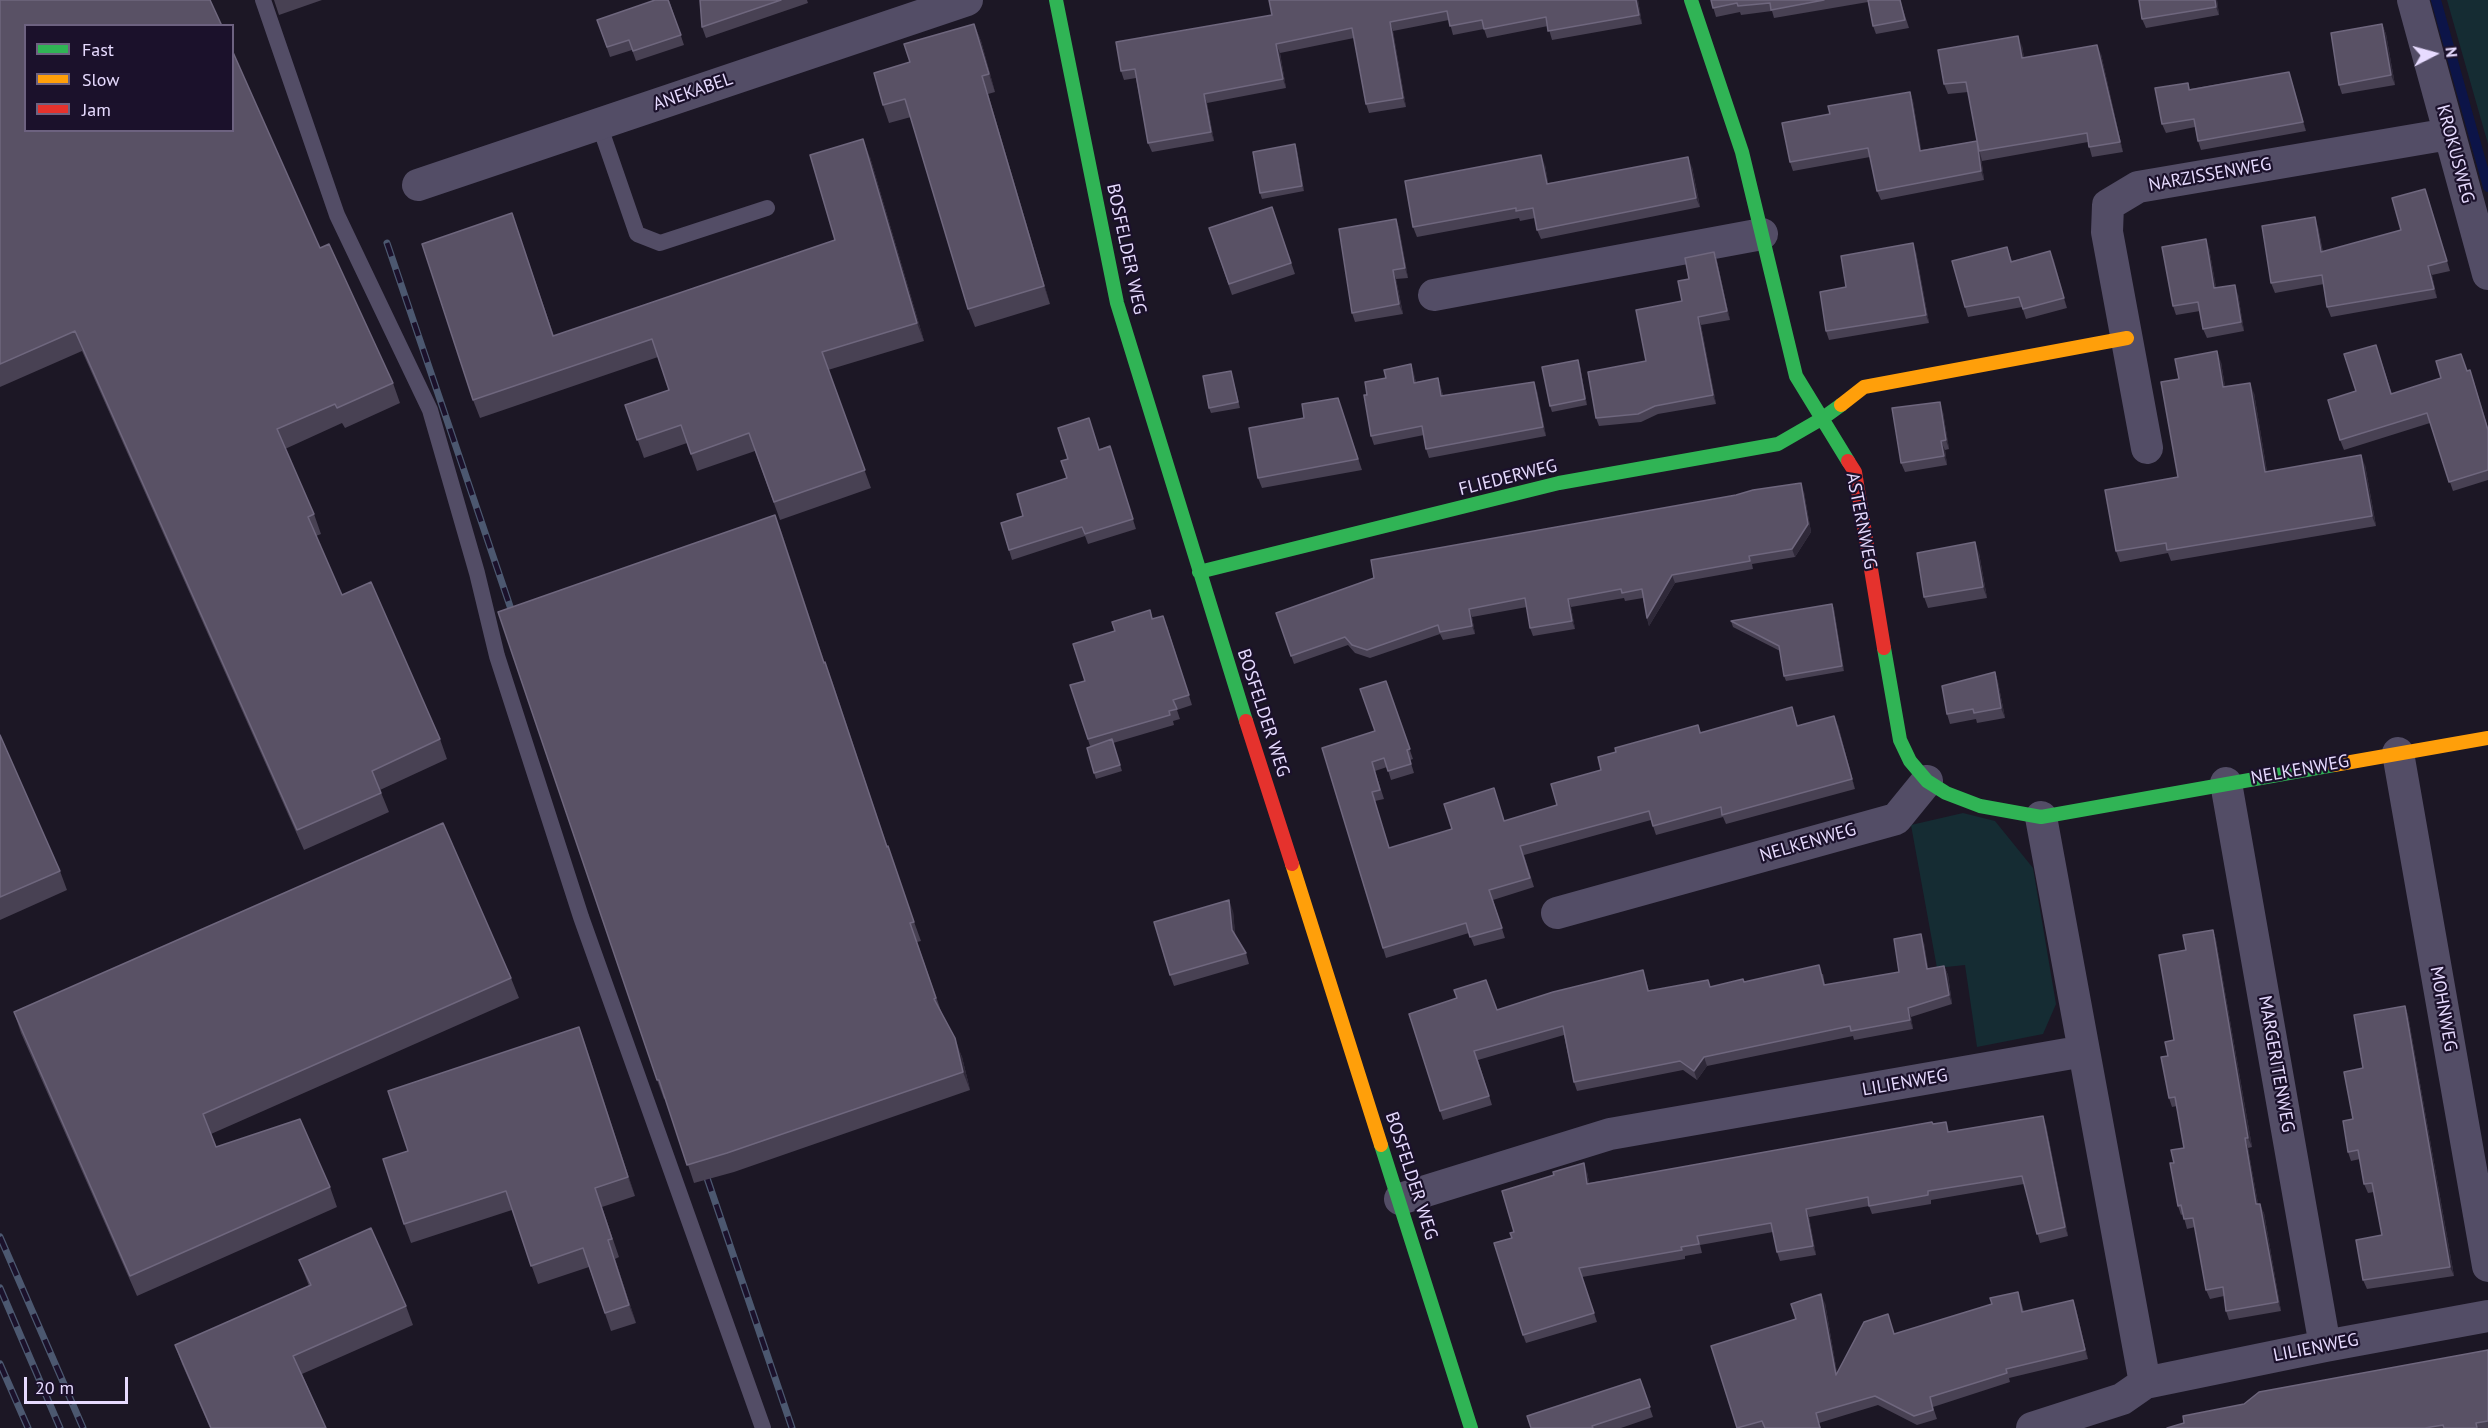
<!DOCTYPE html>
<html>
<head>
<meta charset="utf-8">
<style>
  body { margin:0 }
  #map { position:relative; width:2488px; height:1428px; overflow:hidden; background:#1c1725; font-family:"PT Sans",sans-serif }
  canvas { display:block }
  .legend { position:absolute; left:24px; top:24px; width:210px; height:108px; box-sizing:border-box; background:#1b112b; border:2px solid #6d6280; margin:0; padding:8px 10px; list-style:none; font-size:18px; color:#e7dbff }
  .legend li { display:flex; align-items:center; gap:12px; height:30px }
  .legend b { width:30px; border:2px solid #6d6280 }
  .north { position:absolute; left:2404px; top:24px; width:60px; height:60px; -webkit-text-stroke:4px #1b112b; paint-order:stroke; rotate:84deg; font-size:16px; font-weight:700; line-height:24px; text-align:center; color:#e7dbff }
  .north::after { content:''; display:block; margin:auto; width:21px; height:27px; background:#e7dbff; clip-path:polygon(50% 0,100% 100%,50% 72%,0 100%) }
  .scale { position:absolute; left:24px; top:1377px; width:104px; height:27px; box-sizing:border-box; border:3px solid #e7dbff; border-top:0; padding-left:8px; font-size:18px; line-height:21px; white-space:nowrap; color:#e7dbff; -webkit-text-stroke:4px #1b112b; paint-order:stroke }
</style>
</head>
<body>
<div id="map">
<canvas width="2488" height="1428"></canvas>
<ul class="legend">
<li><b style="height:8px;background:#30b455"></b>Fast</li>
<li><b style="height:8px;background:#ff9f0a"></b>Slow</li>
<li><b style="height:8px;background:#e5322d"></b>Jam</li>
</ul>
<div class="north">N</div>
<div class="scale">20 m</div>
</div>
<script>
const context = document.querySelector('canvas').getContext('2d');
context.lineJoin = 'round';
function paint(path, color) {
  context.fillStyle = color;
  context.fill(path, 'evenodd');
}
function shape(rows) {
  const path = new Path2D();
  for (const r of rows) {
    path.moveTo(r[0], r[1]);
    for (let i = 2; i < r.length; i += 2) path.lineTo(r[i], r[i + 1]);
  }
  return path;
}
function strokePath(path, color, width, dash) {
  context.strokeStyle = color;
  context.lineWidth = width;
  context.lineCap = dash ? 'butt' : 'round';
  context.setLineDash(dash || []);
  context.stroke(path);
}
function label(font, color, halo, rows, align = 'center') {
  context.font = font + ' "PT Sans",sans-serif';
  context.lineWidth = 4.5;
  context.setLineDash([]);
  context.textBaseline = 'middle';
  context.strokeStyle = halo;
  context.fillStyle = color;
  for (const [text, x, y, turn = 0] of rows) {
    context.save();
    context.translate(x, y);
    context.rotate((+turn || 0) * Math.PI / 180);
    context.textAlign = isNaN(turn) ? turn : align;
    if (halo) context.strokeText(text, 0, 0);
    context.fillText(text, 0, 0);
    context.restore();
  }
}
paint(shape([
  [2447,0,2488,0,2488,144],
  [1963,813,1995,821,2033,868,2056,1004,2043,1034,1977,1047,1965,965,1937,968,1911,825]
]), '#152c33');
strokePath(shape([
  [2436,0,2488,187]
]), '#0c1448', 10);
strokePath(shape([
  [263,0,337,215,430,410,477,573,497,656,581,917,763,1428],
  [599,124,637,234,660,243,767,208]
]), '#534d66', 16);
strokePath(shape([
  [2413,0,2488,274],
  [418,185,967,0],
  [1434,295,1762,234],
  [2147,448,2107,232,2108,205,2138,187,2449,134],
  [2398,753,2488,1266],
  [2226,783,2325,1346],
  [2041,817,2145,1383],
  [1557,913,1896,819,1927,781],
  [1400,1199,1610,1134,2084,1051],
  [2032,1428,2122,1399,2145,1383,2325,1346,2488,1316]
]), '#534d66', 32);
strokePath(shape([
  [1056,0,1117,303,1246,721],
  [1691,0,1742,152,1796,376,1848,461],
  [1199,572,1559,483,1778,444,1823,418,1841,405],
  [1884,648,1900,740,1910,761,1927,781,1946,793,1980,806,2041,817,2334,765],
  [1381,1145,1471,1428]
]), '#30b455', 14);
strokePath(shape([
  [1841,405,1864,387,2127,338],
  [2334,765,2488,738],
  [1292,864,1381,1145]
]), '#ff9f0a', 14);
strokePath(shape([
  [1848,461,1855,472,1884,648],
  [1246,721,1292,864]
]), '#e5322d', 14);
const rail = shape([
  [387,243,516,624],
  [707,1178,792,1428],
  [0,1237,83,1428],
  [0,1288,60,1428],
  [0,1364,28,1428]
]);
strokePath(rail, '#4c5870', 7);
strokePath(rail, '#1b112b', 4.5, [14]);
paint(shape([
  [0,0,320,248,393,383,400,403,345,428,342,423,285,449,314,514,321,534,316,536,342,595,440,739,447,759,380,790,389,812,304,850,82,351,0,387],
  [274,0,322,0,279,15],
  [669,0,684,45,636,61,632,50,610,57,597,20],
  [700,0,807,0,808,3,706,38,702,27],
  [1269,0,1638,0,1642,24,1552,40,1548,26,1487,38,1484,29,1453,35,1449,20,1393,31,1406,107,1369,113,1366,104,1354,38,1280,53,1286,88,1207,103,1214,141,1152,152,1148,143,1136,78,1124,80,1121,71,1272,15],
  [1711,0,1900,0,1909,28,1876,34,1873,26,1868,2,1774,18,1772,11,1741,15,1740,12,1716,17],
  [2139,0,2217,0,2219,15,2146,28,2142,19],
  [974,24,981,41,995,92,988,94,1050,304,975,327,968,309,911,117,889,123,883,105,910,62],
  [2382,24,2386,34,2395,85,2342,94,2339,85],
  [2022,46,2024,58,2101,54,2123,152,2092,157,2088,142,1982,161,1981,157,1984,180,1881,200,1877,191,1870,157,1793,171,1790,162,1830,114,1910,92,1913,101,1921,150,1977,141,1968,92,1948,94,1944,84],
  [2289,72,2306,131,2201,150,2198,141,2195,127,2166,133,2162,124,2188,83,2190,89],
  [1295,144,1297,150,1304,191,1262,199,1260,193],
  [870,157,924,341,828,370,871,488,780,520,755,451,697,471,687,443,644,458,625,405,669,390,658,357,480,418,473,400,518,231,554,336,835,240],
  [1545,165,1548,183,1692,167,1700,207,1541,239,1537,230,1535,218,1520,221,1519,218,1417,237,1413,227],
  [2428,198,2450,271,2432,275,2437,298,2331,317,2327,307,2324,284,2275,293,2271,283,2318,227,2323,252,2401,230],
  [1272,207,1295,274,1232,295,1209,228],
  [1396,219,1399,228,1408,278,1396,279,1403,314,1355,322,1352,313],
  [2007,247,2012,261,2050,251,2067,308,2026,319,2022,307,1968,317,1965,307],
  [2209,248,2216,288,2238,294,2244,331,2207,338,2203,329,2200,311,2176,315,2173,306],
  [1714,252,1717,261,1730,320,1701,325,1716,404,1658,414,1641,422,1599,426,1596,418,1646,361,1682,301,1689,279],
  [1916,252,1929,323,1829,340,1826,331,1846,287],
  [2376,345,2392,394,2467,371,2473,379,2488,428,2488,480,2453,491,2430,423,2344,450,2340,440,2356,391],
  [2221,362,2225,387,2254,393,2267,472,2365,465,2376,526,2171,561,2168,553,2120,562,2116,551,2178,477,2179,379],
  [1411,364,1416,382,1438,378,1443,395,1537,391,1546,436,1429,458,1426,449,1424,435,1374,445,1371,436,1386,378],
  [1580,366,1587,405,1552,412,1550,406],
  [1231,371,1240,408,1211,413,1209,408],
  [1338,398,1362,470,1262,488,1258,478,1304,418],
  [1943,412,1949,449,1945,450,1947,465,1905,472,1901,463],
  [1089,418,1099,449,1110,446,1136,529,1088,544,1085,536,1012,560,1009,550,1023,516,1067,478,1068,459],
  [1804,492,1811,532,1795,557,1752,564,1753,569,1675,583,1649,626,1647,618,1643,598,1625,601,1624,598,1571,607,1575,629,1533,636,1530,628,1527,607,1472,617,1475,634,1443,640,1440,634,1370,658,1355,653,1348,645,1294,664,1276,613],
  [775,515,824,663,832,681,887,847,921,941,917,942,941,1011,962,1057,970,1090,734,1172,694,1183,666,1098,664,1099,657,1080],
  [1979,553,1987,598,1928,608,1924,597],
  [1832,604,1834,609,1844,671,1786,681,1784,676,1780,651,1733,627,1731,621],
  [1150,610,1153,619,1167,626,1192,705,1177,710,1180,719,1173,721,1174,725,1113,743,1122,771,1096,779,1094,773,1090,746,1070,685,1085,681,1115,631],
  [1995,672,1998,682,2005,718,1977,723,1976,719,1950,724,1947,714],
  [1386,681,1413,759,1410,760,1414,773,1391,780,1387,767,1375,771,1384,799,1375,801,1389,848,1505,821,1557,805,1601,770,1616,752,1698,725,1701,732,1795,717,1798,726,1838,725,1855,789,1726,824,1723,817,1656,835,1651,820,1524,855,1534,887,1493,900,1505,938,1474,946,1469,933,1386,958,1322,748,1375,731],
  [0,735,60,871,67,890,0,920],
  [1233,911,1235,935,1246,953,1249,964,1174,986,1170,975],
  [2213,930,2216,940,2252,1147,2248,1148,2258,1204,2264,1213,2281,1311,2229,1320,2226,1311,2224,1296,2210,1299,2206,1290,2195,1227,2187,1229,2183,1214,2181,1215,2178,1206,2174,1163,2184,1148,2177,1106,2172,1107,2169,1098,2168,1056,2174,1040,2186,950],
  [1924,943,1928,969,1944,966,1948,975,1952,1004,1911,1017,1913,1029,1854,1040,1853,1036,1707,1066,1697,1080,1683,1070,1577,1091,1574,1082,1564,1035,1478,1060,1492,1105,1443,1120,1440,1111,1457,998,1497,1010,1643,970,1649,991,1711,987,1744,982,1823,974,1825,985,1899,972],
  [511,978,519,998,211,1134,216,1147,330,1187,337,1207,137,1296,21,1033,14,1012],
  [2405,1006,2408,1015,2454,1276,2367,1289,2363,1280,2382,1235,2374,1192,2368,1193,2364,1184,2360,1159,2351,1161,2348,1152,2363,1068],
  [579,1027,635,1196,602,1207,619,1257,615,1259,636,1323,611,1331,589,1267,538,1284,512,1210,411,1243,404,1224,408,1151],
  [1933,1124,1949,1132,2046,1125,2068,1236,2040,1243,2024,1184,1931,1200,1931,1204,1872,1214,1869,1206,1809,1217,1816,1255,1780,1261,1777,1252,1773,1232,1700,1245,1702,1253,1685,1256,1685,1259,1582,1277,1597,1322,1526,1343,1523,1335,1512,1238,1514,1232,1587,1172,1589,1183],
  [299,1260,406,1306,413,1325,302,1374,326,1428,210,1428,182,1364,175,1345,309,1286],
  [2018,1292,2024,1312,2073,1300,2076,1309,2088,1359,2009,1378,2010,1382,1933,1407,1937,1419,1917,1425,1878,1405,1819,1423,1821,1428,1737,1428,1796,1319,1825,1303,1837,1373,1895,1334,1992,1304],
  [2488,1350,2488,1428,2167,1428,2244,1404],
  [1640,1379,1653,1417,1621,1428,1531,1428]
]), '#484153');
paint(shape([
  [1636,0,1638,0,1642,24,1639,15],
  [2215,0,2217,0,2219,15,2216,7],
  [1390,22,1393,31,1406,107,1403,98],
  [974,24,981,41,995,92,989,74],
  [2382,24,2386,34,2395,85,2391,75],
  [2018,36,2022,46,2026,68,2022,58],
  [1276,44,1280,53,1286,88,1283,79],
  [2097,45,2101,54,2123,152,2120,142],
  [2289,72,2292,81,2306,131,2303,122],
  [982,76,988,94,1050,304,1044,286],
  [1910,92,1913,101,1923,159,1920,151],
  [1204,94,1207,103,1214,141,1211,132],
  [863,139,870,157,924,341,917,323],
  [1977,141,1981,157,1984,180,1981,171],
  [1295,144,1297,150,1304,191,1302,186],
  [1541,155,1545,165,1550,193,1547,184],
  [1688,157,1692,167,1700,207,1696,198],
  [2315,217,2318,227,2324,262,2321,252],
  [1396,219,1399,228,1408,278,1405,268],
  [2206,239,2209,248,2218,297,2214,288],
  [1913,243,1916,252,1929,323,1926,315],
  [2050,251,2054,260,2067,308,2064,298],
  [1714,252,1717,261,1730,320,1727,311],
  [2428,266,2432,275,2437,298,2434,289],
  [1393,270,1396,279,1403,314,1399,304],
  [2235,285,2238,294,2244,331,2241,322],
  [1698,317,1701,325,1716,404,1713,395],
  [2217,351,2221,362,2227,398,2223,387],
  [1578,360,1580,366,1587,405,1585,399],
  [1411,364,1414,373,1417,391,1414,383],
  [1438,378,1441,387,1444,404,1441,396],
  [1534,382,1537,391,1546,436,1543,427],
  [2250,383,2254,393,2269,483,2265,472],
  [1940,402,1943,412,1949,449,1946,440],
  [1941,441,1945,450,1947,465,1944,456],
  [2361,455,2365,465,2376,526,2372,516],
  [1801,483,1804,492,1811,532,1795,557,1792,549],
  [775,515,782,533,831,682,824,663],
  [1975,542,1979,553,1987,598,1983,587],
  [1672,575,1675,583,1649,626,1647,618],
  [1568,599,1571,607,1575,629,1572,621],
  [1832,604,1834,609,1844,671,1842,666],
  [1469,609,1472,617,1475,634,1472,626],
  [825,662,832,681,894,866,887,847],
  [1995,672,1998,682,2005,718,2001,708],
  [1834,716,1838,725,1855,789,1852,779],
  [1229,900,1233,911,1236,940,1232,930],
  [2213,930,2216,940,2252,1147,2248,1138],
  [1921,934,1924,943,1930,978,1927,969],
  [1944,966,1948,975,1952,1004,1949,995],
  [2405,1006,2408,1015,2454,1276,2450,1267],
  [1908,1008,1911,1017,1913,1029,1910,1020],
  [579,1027,586,1046,635,1196,628,1177],
  [955,1038,962,1057,970,1090,963,1072],
  [1704,1057,1707,1066,1697,1080,1694,1071],
  [2043,1116,2046,1125,2068,1236,2065,1227],
  [2245,1138,2248,1148,2260,1214,2256,1204],
  [1584,1163,1587,1172,1591,1192,1587,1184],
  [2260,1204,2264,1213,2281,1311,2278,1302],
  [1806,1209,1809,1217,1816,1255,1813,1246],
  [608,1240,615,1259,636,1323,629,1305],
  [1821,1294,1825,1303,1839,1384,1836,1375],
  [2073,1300,2076,1309,2088,1359,2085,1350]
]), '#2f2939');
const building = shape([
  [0,0,210,0,222,26,26,26,26,130,232,130,232,50,320,248,329,244,393,383,337,408,335,404,277,429,314,514,308,517,342,595,371,582,440,739,372,771,381,793,297,830,75,331,0,364,0,0],
  [655,0,668,0,681,35,633,51,629,40,607,47,597,20,655,0],
  [700,0,781,0,702,27,700,0],
  [1269,0,1636,0,1639,15,1548,31,1546,17,1484,29,1482,20,1450,26,1447,11,1390,22,1403,98,1366,104,1352,28,1276,44,1283,79,1204,94,1211,132,1148,143,1135,69,1121,71,1116,42,1272,15,1269,0],
  [1711,0,1824,0,1771,10,1770,3,1738,6,1737,3,1713,8,1711,0],
  [1868,0,1900,0,1905,20,1873,26,1868,0],
  [2139,0,2215,0,2216,7,2142,19,2139,0],
  [974,24,989,74,982,76,1044,286,968,309,905,99,883,105,874,73,910,62,904,44,974,24],
  [2382,24,2391,75,2339,85,2331,33,2382,24],
  [2018,36,2022,58,2097,45,2120,142,2089,147,2087,133,1979,151,1966,82,1944,84,1938,50,2018,36],
  [2289,72,2303,122,2198,141,2194,119,2162,124,2155,88,2188,83,2189,90,2289,72],
  [1910,92,1920,151,1977,141,1981,171,1877,191,1868,148,1790,162,1782,123,1830,114,1828,106,1910,92],
  [863,139,917,323,822,352,865,470,774,502,749,433,691,454,681,425,637,440,625,405,669,390,652,339,473,400,422,244,512,213,553,336,835,240,810,155,863,139],
  [1295,144,1302,186,1260,193,1253,152,1295,144],
  [1541,155,1547,184,1688,157,1696,198,1537,230,1533,208,1516,211,1516,208,1413,227,1405,181,1541,155],
  [2425,189,2447,261,2428,266,2434,289,2327,307,2322,275,2271,283,2262,226,2315,217,2321,252,2401,230,2392,198,2425,189],
  [1272,207,1291,263,1229,284,1209,228,1272,207],
  [1396,219,1405,268,1393,270,1399,304,1352,313,1339,229,1396,219],
  [2206,239,2214,288,2235,285,2241,322,2203,329,2198,302,2173,306,2162,247,2206,239],
  [1913,243,1926,315,1826,331,1820,292,1846,287,1841,256,1913,243],
  [2007,247,2011,262,2050,251,2064,298,2023,309,2019,297,1965,307,1952,261,2007,247],
  [1714,252,1727,311,1698,317,1713,395,1655,406,1638,414,1596,418,1588,372,1646,361,1636,310,1682,301,1678,281,1689,279,1685,258,1714,252],
  [2376,345,2391,394,2441,378,2436,361,2461,354,2467,371,2470,370,2488,430,2488,470,2449,482,2427,413,2340,440,2328,400,2356,391,2344,354,2376,345],
  [2217,351,2223,387,2250,383,2265,472,2361,455,2372,516,2167,550,2166,543,2116,551,2105,490,2178,477,2161,382,2179,379,2175,359,2217,351],
  [1578,360,1585,399,1550,406,1542,367,1578,360],
  [1411,364,1414,383,1438,378,1441,396,1534,382,1543,427,1426,449,1422,426,1371,436,1364,395,1367,395,1365,382,1386,378,1384,370,1411,364],
  [1231,371,1238,402,1209,408,1203,376,1231,371],
  [1338,398,1358,459,1258,478,1249,428,1304,418,1302,404,1338,398],
  [1940,402,1946,440,1941,441,1944,456,1901,463,1892,408,1940,402],
  [1089,418,1099,450,1110,446,1133,519,1085,534,1082,527,1009,550,1001,523,1023,516,1017,494,1067,478,1061,461,1068,459,1058,428,1089,418],
  [1801,483,1808,524,1792,549,1749,556,1750,561,1672,575,1647,618,1642,589,1622,593,1621,589,1568,599,1572,621,1530,628,1525,598,1469,609,1472,626,1440,632,1438,625,1367,650,1352,645,1345,637,1291,656,1276,613,1374,578,1371,560,1736,495,1753,490,1801,483],
  [775,515,824,663,825,662,887,847,888,846,914,922,910,923,936,998,934,999,955,1038,963,1072,727,1153,687,1165,659,1080,657,1080,498,612,775,515],
  [1975,542,1983,587,1924,597,1917,553,1975,542],
  [1832,604,1842,666,1784,676,1779,646,1731,621,1832,604],
  [1150,610,1152,619,1163,616,1189,695,1173,700,1177,709,1169,711,1170,715,1088,739,1070,685,1085,681,1073,644,1115,631,1112,622,1150,610],
  [1995,672,2001,708,1974,713,1973,709,1947,714,1942,686,1995,672],
  [1386,681,1410,749,1407,750,1411,764,1388,771,1384,758,1372,762,1380,790,1372,792,1389,848,1452,829,1444,804,1494,788,1504,821,1557,805,1551,784,1601,770,1598,757,1616,752,1615,748,1698,725,1700,733,1792,707,1797,726,1834,716,1852,779,1722,815,1721,807,1653,826,1649,811,1520,846,1530,878,1489,890,1502,928,1470,937,1466,923,1383,948,1322,748,1375,731,1360,689,1386,681],
  [0,735,60,871,0,897,0,735],
  [1112,739,1120,765,1094,773,1087,748,1112,739],
  [443,823,511,978,203,1114,216,1147,300,1119,330,1187,130,1276,14,1012,443,823],
  [1229,900,1232,930,1246,953,1170,975,1154,922,1229,900],
  [2213,930,2248,1138,2245,1138,2256,1204,2260,1204,2278,1302,2226,1311,2223,1287,2206,1290,2193,1218,2184,1219,2181,1205,2178,1206,2170,1163,2174,1163,2171,1150,2184,1148,2175,1097,2169,1098,2161,1057,2168,1056,2165,1042,2174,1040,2159,955,2186,950,2183,935,2213,930],
  [1921,934,1927,969,1944,966,1949,995,1908,1008,1910,1020,1851,1031,1850,1026,1704,1057,1694,1071,1680,1061,1574,1082,1563,1026,1474,1051,1489,1096,1440,1111,1409,1014,1457,998,1454,990,1486,980,1497,1010,1553,992,1643,970,1648,991,1708,980,1710,987,1743,979,1744,982,1819,965,1824,985,1899,972,1894,939,1921,934],
  [2405,1006,2450,1267,2363,1280,2356,1240,2382,1235,2372,1183,2364,1184,2358,1150,2348,1152,2343,1121,2353,1119,2344,1072,2363,1068,2354,1015,2405,1006],
  [579,1027,628,1177,595,1188,612,1239,608,1240,629,1305,605,1313,583,1248,531,1266,506,1191,404,1224,383,1159,408,1151,388,1091,579,1027],
  [2043,1116,2065,1227,2037,1234,2022,1176,1928,1191,1928,1195,1869,1206,1868,1197,1806,1209,1813,1246,1777,1252,1771,1223,1697,1236,1699,1244,1681,1247,1682,1250,1579,1268,1594,1313,1523,1335,1494,1243,1512,1238,1510,1233,1514,1232,1502,1191,1554,1175,1553,1172,1584,1163,1587,1184,1932,1122,1933,1124,1946,1122,1948,1132,2043,1116],
  [371,1228,406,1306,293,1356,326,1428,211,1428,175,1345,311,1285,299,1260,371,1228],
  [2018,1292,2022,1312,2073,1300,2085,1350,2006,1369,2007,1373,1930,1397,1933,1410,1914,1416,1875,1396,1816,1413,1820,1428,1765,1428,1762,1421,1737,1428,1711,1346,1796,1319,1791,1304,1821,1294,1836,1375,1864,1322,1888,1314,1894,1334,1992,1304,1990,1298,2018,1292],
  [2488,1350,2488,1421,2476,1423,2477,1428,2444,1428,2443,1425,2425,1428,2167,1428,2184,1423,2183,1416,2244,1404,2259,1392,2488,1350],
  [1640,1379,1650,1407,1592,1426,1593,1428,1531,1428,1527,1416,1640,1379]
]);
paint(building, '#595165');
strokePath(building, '#6f677e', 1.5);
label('18px', '#e7dbff', '#1b112b', [
  ["ANEKABEL",693,92,-19],
  ["KROKUSWEG",2455,154,75],
  ["NARZISSENWEG",2210,175,-10],
  ["BOSFELDER WEG",1126,249,78],
  ["FLIEDERWEG",1508,478,-14],
  ["ASTERNWEG",1861,521,79],
  ["BOSFELDER WEG",1263,713,72],
  ["NELKENWEG",2300,770,-10],
  ["NELKENWEG",1808,843,-16],
  ["MOHNWEG",2443,1009,80],
  ["MARGERITENWEG",2276,1064,80],
  ["LILIENWEG",1905,1083,-10],
  ["BOSFELDER WEG",1411,1176,72],
  ["LILIENWEG",2316,1348,-11]
]);
</script>
</body>
</html>
